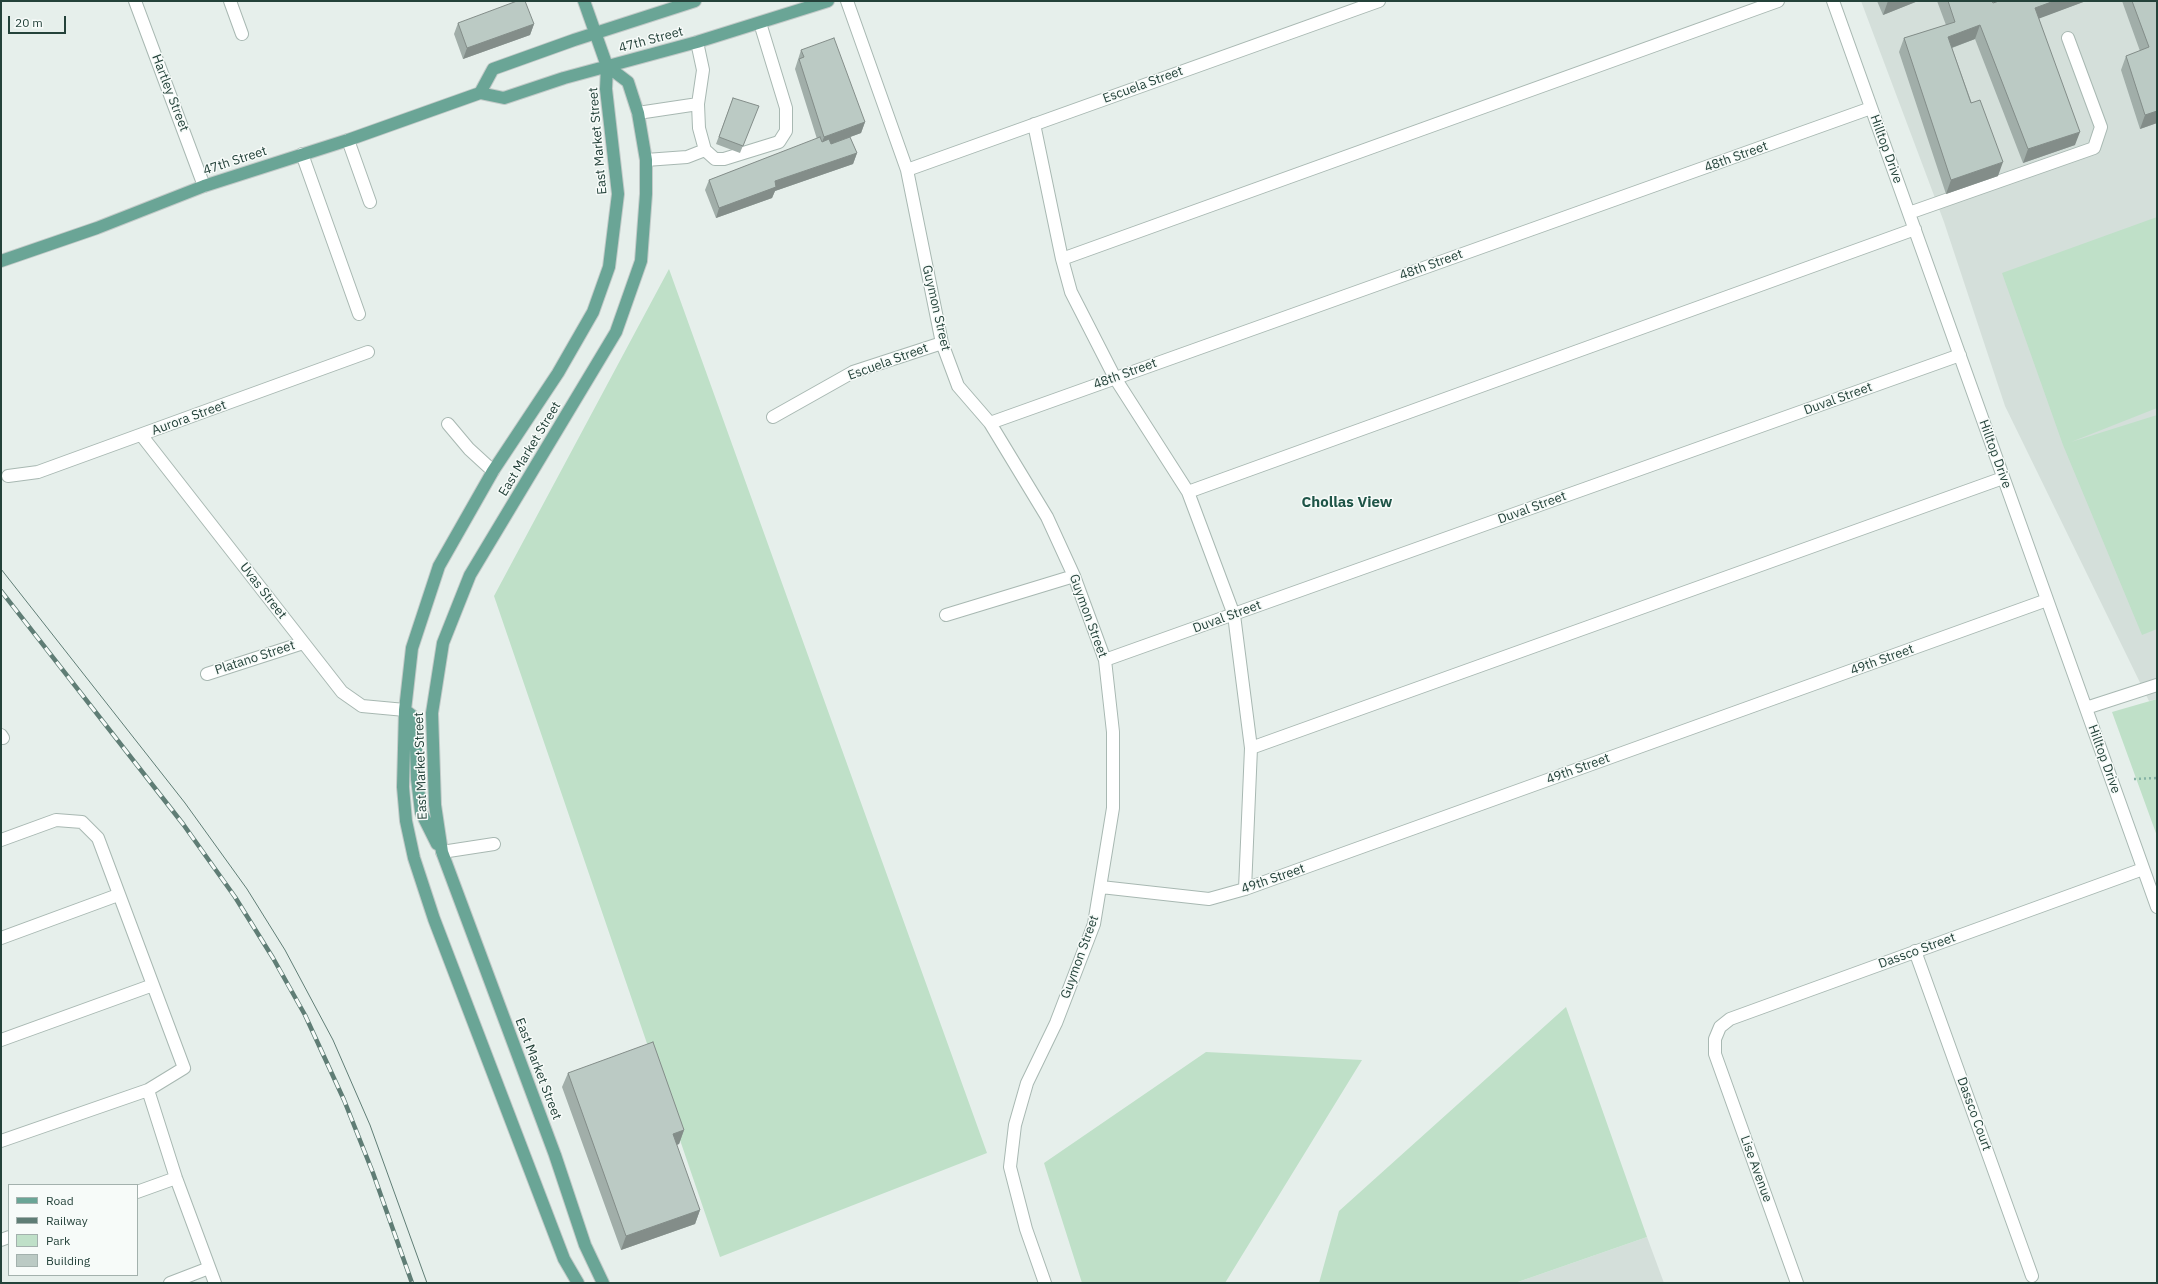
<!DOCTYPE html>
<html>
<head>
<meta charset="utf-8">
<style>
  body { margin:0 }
  #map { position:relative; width:2158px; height:1284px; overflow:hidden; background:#e6efeb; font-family:"IBM Plex Sans",sans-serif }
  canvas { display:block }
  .frame { position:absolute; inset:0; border:2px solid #24423a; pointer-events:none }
  .legend { position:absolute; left:8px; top:1184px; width:130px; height:92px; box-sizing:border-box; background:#f7fbf9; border:1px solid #a3b1ad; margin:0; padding:5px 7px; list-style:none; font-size:12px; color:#24423a }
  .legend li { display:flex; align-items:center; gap:8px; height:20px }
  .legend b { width:20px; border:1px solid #a3b1ad }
  .scale { position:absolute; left:8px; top:16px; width:58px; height:18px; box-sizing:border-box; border:2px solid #24423a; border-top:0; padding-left:5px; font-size:12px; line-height:14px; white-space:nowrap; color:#24423a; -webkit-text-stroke:3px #f7fbf9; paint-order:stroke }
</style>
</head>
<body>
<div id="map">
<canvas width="2158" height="1284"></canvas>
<div class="frame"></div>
<ul class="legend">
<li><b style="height:5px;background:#6aa596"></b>Road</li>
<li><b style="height:5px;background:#5f7d75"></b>Railway</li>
<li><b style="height:11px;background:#bfe0c8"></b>Park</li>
<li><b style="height:11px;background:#bbcac4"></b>Building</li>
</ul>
<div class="scale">20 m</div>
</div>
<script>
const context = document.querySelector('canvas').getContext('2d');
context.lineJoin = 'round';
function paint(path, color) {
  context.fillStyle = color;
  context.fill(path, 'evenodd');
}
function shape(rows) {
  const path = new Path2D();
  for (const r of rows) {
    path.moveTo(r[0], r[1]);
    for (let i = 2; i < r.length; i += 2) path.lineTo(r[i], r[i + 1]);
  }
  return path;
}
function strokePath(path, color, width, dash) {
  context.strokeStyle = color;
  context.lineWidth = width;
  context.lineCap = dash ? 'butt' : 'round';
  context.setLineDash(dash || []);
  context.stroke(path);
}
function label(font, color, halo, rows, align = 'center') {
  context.font = font + ' "IBM Plex Sans",sans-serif';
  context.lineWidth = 3;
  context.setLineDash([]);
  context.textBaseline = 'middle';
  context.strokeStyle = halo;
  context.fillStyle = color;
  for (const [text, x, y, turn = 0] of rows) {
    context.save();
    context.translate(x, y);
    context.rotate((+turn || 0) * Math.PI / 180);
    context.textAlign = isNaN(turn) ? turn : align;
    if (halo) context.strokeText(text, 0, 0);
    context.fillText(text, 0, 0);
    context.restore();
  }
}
paint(shape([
  [1861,1,2157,1,2157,699,2149,701,2005,406,1944,222],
  [1647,1237,1664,1283,1515,1283]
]), '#d4dfda');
paint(shape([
  [2157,217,2157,408,2071,442,2157,415,2157,629,2142,635,2063,445,2002,273],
  [669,269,987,1153,720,1257,494,596],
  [2157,699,2157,836,2112,712],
  [1566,1007,1647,1237,1515,1283,1319,1283,1339,1211],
  [1206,1052,1362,1060,1225,1283,1082,1283,1044,1163]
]), '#bfe0c8');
const minor = shape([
  [135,1,204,186],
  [230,1,242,34],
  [847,1,907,170,942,343,958,386,990,423,1047,517,1074,576,1105,660,1113,732,1113,808,1094,924,1056,1023,1027,1083,1015,1125,1010,1167,1026,1229,1045,1283],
  [1833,1,2157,907],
  [697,42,703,70,698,104,699,128,705,150,715,159,724,159,779,142,786,131,786,108,760,23],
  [638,113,698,104],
  [1034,124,1062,259,1071,292,1115,378,1188,492,1234,615,1251,748,1245,889],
  [348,140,370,202],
  [302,154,359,314],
  [646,160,687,157,705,150],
  [907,170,1379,1],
  [1909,213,2094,148,2101,127,2068,38],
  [1062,259,1778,1],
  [773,417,853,372,942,343],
  [990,423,1871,108],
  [448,424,469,449,493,471],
  [142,436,342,692,362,706,405,710],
  [8,476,38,472,368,352],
  [1188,492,1915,229],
  [946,615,1074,576],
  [1105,660,1960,355],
  [207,674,303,643],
  [2086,708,2157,685],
  [1,735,3,738,1,738],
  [1251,748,2003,478],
  [1,840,56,820,82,822,98,838,184,1068,148,1090,176,1178,215,1283],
  [442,852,494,844],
  [1101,887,1209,899,1245,889,2047,600],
  [1,938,118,895],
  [1915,951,2032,1276],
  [1,1040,153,985],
  [1,1141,148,1090],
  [137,1192,176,1178],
  [1,1240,9,1237],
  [170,1283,209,1268],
  [1797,1283,1715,1054,1715,1039,1720,1027,1730,1019,2143,869]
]);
const major = shape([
  [480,93,493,69,574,40,695,1],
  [1,261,97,228,204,186,348,140,480,93,504,98,564,78,697,42,828,1],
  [405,710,415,718,417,779,421,812,437,844],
  [578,1283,564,1259,434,919,414,858,406,821,403,787,405,710,412,648,439,566,493,471,558,373,593,312,609,267,618,194,606,89,607,66,584,1],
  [603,1283,585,1245,555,1155,442,852,435,805,432,713,443,643,470,575,616,332,641,261,646,194,646,160,638,113,628,82,607,66]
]);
strokePath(minor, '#a8b8b2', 14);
strokePath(major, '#c2cac8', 14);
strokePath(shape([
  [2134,779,2157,778]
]), '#86b3a5', 2.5, [2, 3]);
strokePath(minor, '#fff', 12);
strokePath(major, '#6aa596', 12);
strokePath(shape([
  [1,569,185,803,247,889,285,950,333,1040,370,1125,427,1283]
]), '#5f7d75', 1);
const rail = shape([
  [1,591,183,824,235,897,273,958,305,1015,344,1100,373,1173,412,1283]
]);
strokePath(rail, '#5f7d75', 4.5);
strokePath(rail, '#f7fbf9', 3, [9]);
paint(shape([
  [1877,1,1918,1,1883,15],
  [1937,1,1992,1,1993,3,1999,1,2086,1,2039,18,2075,145,2023,163,1975,39,1952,48,1998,176,1946,194,1899,52,1904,38,1946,25],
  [2122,1,2157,1,2157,123,2140,129,2121,70,2126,56,2140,51],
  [458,23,534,24,530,35,463,59,454,34],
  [801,50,865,122,861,133,850,137,857,153,853,164,775,191,772,198,716,218,705,190,709,180,817,139,795,69],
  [733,98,756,113,740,153,716,144],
  [568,1073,684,1130,679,1144,676,1145,700,1210,695,1224,621,1250,562,1087]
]), '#a1aea9');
paint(shape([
  [1888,1,1918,1,1883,15],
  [2054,1,2086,1,2030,22,2035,8],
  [534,24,530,35,463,59,467,48],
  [1980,25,1975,39,1943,51,1948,37],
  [2157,111,2157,123,2140,129,2145,115],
  [865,122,861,133,820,148,824,137],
  [2080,132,2075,145,2023,163,2028,149],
  [857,153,853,164,775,191,772,198,716,218,719,208,775,181],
  [2003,162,1998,176,1946,194,1951,180],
  [684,1130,679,1144,668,1148,673,1134],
  [700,1210,695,1224,621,1250,626,1236]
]), '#838d89');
const building = shape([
  [517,1,525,1,534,24,467,48,458,23,517,1],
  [1948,1,1992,1,1993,3,1999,1,2054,1,2035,8,2080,132,2028,149,1980,25,1948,37,1971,103,1980,100,2003,162,1951,180,1904,38,1955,22,1948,1],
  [2132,1,2157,1,2157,111,2145,115,2126,56,2149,47,2132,1],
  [834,38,865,122,824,137,799,59,804,57,801,50,834,38],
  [733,98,759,106,743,146,719,137,733,98],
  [820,137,822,142,829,139,831,144,850,137,857,153,775,181,776,187,719,208,709,180,820,137],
  [653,1042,684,1130,673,1134,700,1210,626,1236,568,1073,653,1042]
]);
paint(building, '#bbcac4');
strokePath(building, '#838d89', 1);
label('13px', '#24423a', '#f7fbf9', [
  ["47th Street",651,40,-15],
  ["Escuela Street",1143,85,-20],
  ["Hartley Street",170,93,69],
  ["East Market Street",598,141,-95],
  ["Hilltop Drive",1886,149,70],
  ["48th Street",1736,157,-20],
  ["47th Street",235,161,-18],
  ["48th Street",1431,265,-20],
  ["Guymon Street",936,308,77],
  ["Escuela Street",888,362,-20],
  ["48th Street",1125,374,-20],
  ["Duval Street",1838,399,-20],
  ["Aurora Street",189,418,-20],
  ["East Market Street",530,449,-59],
  ["Hilltop Drive",1995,454,70],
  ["Duval Street",1532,508,-20],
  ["Uvas Street",263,591,52],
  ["Guymon Street",1088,616,70],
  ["Duval Street",1227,617,-20],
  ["Platano Street",255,658,-18],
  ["49th Street",1882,660,-20],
  ["Hilltop Drive",2104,759,70],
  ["East Market Street",421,766,-92],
  ["49th Street",1578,769,-20],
  ["49th Street",1273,879,-19],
  ["Dassco Street",1917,951,-20],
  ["Guymon Street",1080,957,-70],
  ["East Market Street",538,1069,69],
  ["Dassco Court",1974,1114,70],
  ["Lise Avenue",1756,1169,70]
]);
label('bold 15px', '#1f5548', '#f7fbf9', [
  ["Chollas View",1347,503]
]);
</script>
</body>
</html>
